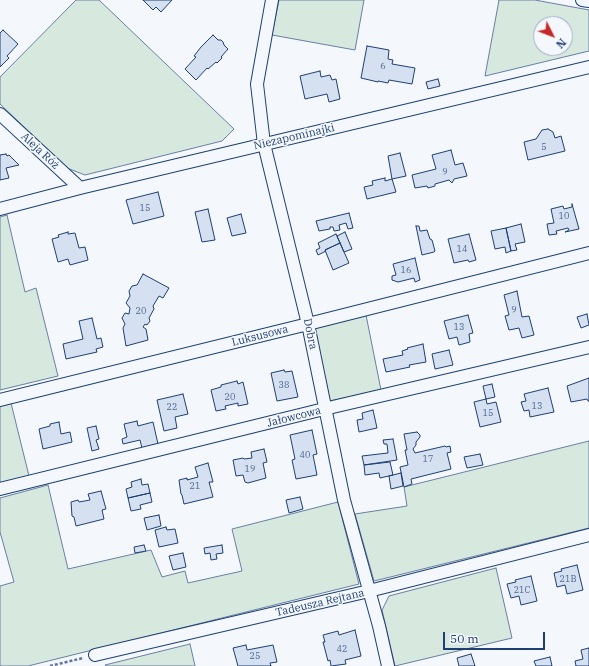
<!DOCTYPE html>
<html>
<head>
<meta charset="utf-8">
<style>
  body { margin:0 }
  #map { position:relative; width:589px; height:666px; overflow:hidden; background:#f4f7fb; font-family:"IBM Plex Serif",serif }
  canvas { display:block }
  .north { position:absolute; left:533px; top:16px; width:40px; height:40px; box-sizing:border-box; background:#f4f7fb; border:1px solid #9eadc5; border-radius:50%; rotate:132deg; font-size:11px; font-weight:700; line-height:16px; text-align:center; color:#1d3f73 }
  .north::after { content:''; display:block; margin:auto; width:14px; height:18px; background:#c62828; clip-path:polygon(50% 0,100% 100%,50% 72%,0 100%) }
  .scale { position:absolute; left:443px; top:632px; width:102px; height:18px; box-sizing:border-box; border:2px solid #1d3f73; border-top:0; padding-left:5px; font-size:12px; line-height:14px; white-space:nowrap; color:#1d3f73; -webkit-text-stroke:3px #f4f7fb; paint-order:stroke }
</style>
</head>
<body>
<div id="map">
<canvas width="589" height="666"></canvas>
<div class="north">N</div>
<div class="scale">50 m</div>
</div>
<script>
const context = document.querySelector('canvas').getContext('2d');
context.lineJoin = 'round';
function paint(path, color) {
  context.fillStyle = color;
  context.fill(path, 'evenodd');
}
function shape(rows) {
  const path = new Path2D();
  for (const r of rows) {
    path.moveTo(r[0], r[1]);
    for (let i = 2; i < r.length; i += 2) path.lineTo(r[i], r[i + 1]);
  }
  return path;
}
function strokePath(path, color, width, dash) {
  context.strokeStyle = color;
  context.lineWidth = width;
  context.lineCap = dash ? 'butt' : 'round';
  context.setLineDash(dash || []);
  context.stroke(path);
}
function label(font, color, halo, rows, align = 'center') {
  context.font = font + ' "IBM Plex Serif",serif';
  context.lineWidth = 3;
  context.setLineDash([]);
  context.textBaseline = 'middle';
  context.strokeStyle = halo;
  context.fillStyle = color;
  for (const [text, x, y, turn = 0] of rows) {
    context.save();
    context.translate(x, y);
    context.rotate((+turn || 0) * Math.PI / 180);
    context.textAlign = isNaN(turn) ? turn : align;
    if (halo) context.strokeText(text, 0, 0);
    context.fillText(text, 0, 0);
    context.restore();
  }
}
const green = shape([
  [76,0,99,0,234,129,222,141,85,175,67,168,0,104,0,77,76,0],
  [279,0,364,0,355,50,272,35,279,0],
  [499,0,535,0,589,10,589,51,485,76,499,0],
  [541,24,565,24,565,48,541,48,541,24],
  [7,215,25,292,36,288,58,376,0,390,0,217,7,215],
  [366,315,381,390,330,401,314,328,366,315],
  [11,403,29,476,0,483,0,406,11,403],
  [589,441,589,528,374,581,355,514,407,506,404,487,589,441],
  [48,485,68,569,151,550,162,577,185,571,188,583,242,571,232,529,338,502,359,584,28,666,0,666,0,586,14,582,0,532,0,498,48,485],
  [496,568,512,638,395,666,382,610,389,596,496,568],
  [190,644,195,666,106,666,105,665,190,644]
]);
paint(green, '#d7e8df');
strokePath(green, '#687fa3', 1);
const building = shape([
  [143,0,172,0,161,12,156,7,153,10,143,0],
  [3,30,18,44,7,56,9,58,0,67,0,33,3,30],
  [213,35,218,40,221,40,223,42,224,45,228,49,221,57,222,58,217,63,216,62,208,69,207,68,196,80,185,69,196,57,194,56,201,47,213,35],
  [367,46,389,50,388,59,393,60,392,64,415,68,412,84,389,80,388,83,378,81,378,82,361,78,367,46],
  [320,71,321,77,330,75,332,80,336,79,340,99,329,102,327,94,305,99,300,76,320,71],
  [438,79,440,86,428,89,426,82,438,79],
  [548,129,553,132,555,138,561,136,565,151,528,160,524,142,536,139,542,130,548,129],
  [451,150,455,165,463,163,467,176,454,179,452,183,449,180,435,184,435,186,428,188,427,186,415,188,412,175,436,169,432,155,451,150],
  [400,153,406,176,392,179,388,156,400,153],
  [6,154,7,156,9,155,19,165,6,168,9,178,0,180,0,155,6,154],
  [385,178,385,181,392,179,396,192,367,199,364,187,373,185,372,181,385,178],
  [158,192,164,216,133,224,126,200,158,192],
  [572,204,579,229,565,232,569,230,568,228,556,231,557,234,549,235,547,224,554,223,551,209,563,206,564,209,572,207,572,204],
  [208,209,215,240,202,242,195,212,208,209],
  [349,213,353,228,348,229,346,223,339,225,340,230,334,231,333,227,330,227,330,229,319,231,316,221,349,213],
  [241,214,246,233,232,236,227,218,241,214],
  [521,224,525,242,515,244,517,250,511,251,506,228,521,224],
  [416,226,419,226,420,231,421,231,427,230,430,239,432,240,435,251,434,252,422,255,416,226],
  [506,228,511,251,506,253,505,247,495,249,491,231,506,228],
  [68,232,68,234,75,233,79,248,85,247,88,260,70,265,68,259,58,262,52,239,59,237,58,235,68,232],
  [345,232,352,249,344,252,337,236,345,232],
  [336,234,340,243,325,250,326,251,318,255,316,250,320,248,318,243,336,234],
  [469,234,476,260,469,262,468,260,454,263,448,239,469,234],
  [340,243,349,263,333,270,325,250,340,243],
  [415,258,420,280,415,282,414,278,398,282,392,280,392,276,396,275,393,264,415,258],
  [143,274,169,288,163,298,159,296,153,306,154,309,149,318,150,321,147,325,145,324,143,327,146,329,148,340,126,346,123,328,125,324,122,318,125,313,129,314,130,308,126,303,130,296,129,291,132,286,137,285,143,274],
  [517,291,522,317,529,316,534,335,522,338,519,328,509,330,505,316,509,315,504,295,517,291],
  [587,314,589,325,581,328,577,317,587,314],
  [468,315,473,333,469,334,470,342,459,345,457,337,449,339,444,321,468,315],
  [92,318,97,339,101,338,103,347,96,349,97,352,66,359,63,344,83,339,79,321,92,318],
  [423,344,426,362,409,365,410,367,386,372,383,359,403,355,402,351,408,349,407,348,423,344],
  [449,350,453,365,435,369,432,354,449,350],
  [284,370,285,372,292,371,298,397,277,401,271,373,284,370],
  [589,378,589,401,588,401,587,399,571,402,567,386,589,378],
  [237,381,238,384,243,382,248,404,238,406,238,403,225,406,226,409,216,411,211,390,221,387,221,385,237,381],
  [492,384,495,397,486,399,483,386,492,384],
  [548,388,554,412,530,417,529,410,524,411,521,402,526,401,524,394,548,388],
  [183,394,188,414,175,417,177,428,164,431,157,400,183,394],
  [486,399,487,404,496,402,501,422,480,427,474,402,486,399],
  [373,410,377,428,359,432,357,420,363,419,362,413,373,410],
  [137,421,138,426,153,422,158,444,142,448,140,440,123,444,122,439,127,437,124,424,137,421],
  [59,422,61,434,70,432,72,442,43,449,39,429,50,426,50,424,59,422],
  [96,426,99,439,96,440,99,449,92,451,87,428,96,426],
  [312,430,317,454,313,455,317,475,296,479,292,460,295,459,290,435,312,430],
  [417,432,420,435,420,437,416,442,416,445,413,449,415,453,445,446,446,447,450,446,451,452,447,453,451,469,411,479,412,484,404,487,400,467,408,465,405,450,407,450,404,434,417,432],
  [393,439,397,460,364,465,362,456,388,453,387,444,384,444,383,440,393,439],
  [264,449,267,462,263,463,266,478,248,483,245,482,243,475,236,476,233,460,243,458,244,459,252,458,251,452,264,449],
  [480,454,483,465,467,468,464,457,480,454],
  [390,462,393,475,380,478,379,473,365,475,364,465,390,462],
  [208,463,213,482,209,482,213,497,184,504,182,495,181,494,179,480,187,478,187,480,198,477,195,467,208,463],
  [401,473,403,486,391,489,389,476,401,473],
  [141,479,142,485,148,484,150,493,128,498,126,489,132,487,131,482,141,479],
  [101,491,106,509,102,510,104,519,76,526,74,517,72,516,71,502,78,500,79,502,90,500,88,494,101,491],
  [150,493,152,502,140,505,141,509,131,511,128,498,150,493],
  [300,497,303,509,289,513,286,500,300,497],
  [159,515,161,526,147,530,144,518,159,515],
  [166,527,167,530,175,529,178,543,159,547,155,530,166,527],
  [144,545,146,551,135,553,134,547,144,545],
  [222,545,223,553,216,554,217,559,211,560,210,553,205,554,204,548,222,545],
  [183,553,186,567,173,570,169,556,183,553],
  [577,565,583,590,567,594,565,585,557,587,554,573,562,571,561,569,577,565],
  [531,576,537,601,521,605,519,596,511,598,507,584,516,582,515,580,531,576],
  [355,630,361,656,345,660,346,664,331,666,330,660,328,661,323,642,325,642,323,635,338,631,339,635,355,630],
  [246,645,247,650,273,645,277,662,270,663,271,666,238,666,233,648,246,645],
  [589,648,589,666,576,666,575,661,583,659,581,650,589,648],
  [471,654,475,666,459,666,457,658,471,654],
  [550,657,552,666,536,666,534,661,550,657]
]);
paint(building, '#d5e0f0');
strokePath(building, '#1d3f73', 1);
const street = shape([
  [272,0,257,84,264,144,308,324,344,500,379,626,388,666],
  [582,0,589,1],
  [0,114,80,188],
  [0,209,80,188,589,67],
  [0,400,308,324,589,253],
  [0,489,324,409,589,347],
  [95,655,369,591,589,535]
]);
strokePath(street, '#1d3f73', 14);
strokePath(shape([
  [50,666,83,658]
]), '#5e769c', 2.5, [3, 2]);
strokePath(street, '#f4f7fb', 12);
label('9px', '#4b6792', null, [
  ["6",383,66],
  ["5",544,147],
  ["9",445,172],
  ["15",145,208],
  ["10",564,216],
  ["14",462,249],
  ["16",406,270],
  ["9",514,310],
  ["20",141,311],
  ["13",459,327],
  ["38",284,385],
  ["20",230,397],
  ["13",537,406],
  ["22",172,407],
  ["15",488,413],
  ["40",305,455],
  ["17",428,459],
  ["19",250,469],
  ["21",195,486],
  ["21B",568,579],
  ["21C",522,590],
  ["42",342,649],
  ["25",255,656]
]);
label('11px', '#1d3f73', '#f4f7fb', [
  ["Niezapominajki",294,137,-13],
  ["Aleja Róż",40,151,43],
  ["Dobra",310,334,78],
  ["Luksusowa",260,336,-14],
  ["Jałowcowa",294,417,-14],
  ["Tadeusza Rejtana",320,603,-13]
]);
</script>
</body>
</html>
